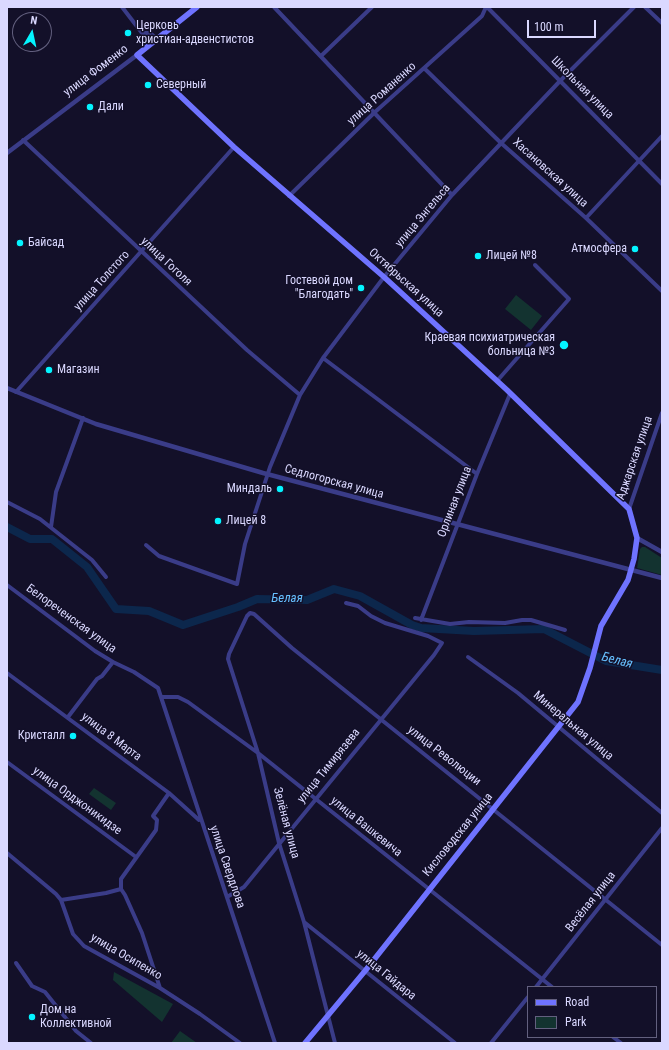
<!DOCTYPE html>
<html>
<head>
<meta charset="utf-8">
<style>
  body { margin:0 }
  #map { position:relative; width:669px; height:1050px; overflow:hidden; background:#131029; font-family:"Roboto Condensed",sans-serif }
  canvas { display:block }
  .frame { position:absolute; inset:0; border:8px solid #dad8ff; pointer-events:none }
  .legend { position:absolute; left:527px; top:986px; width:130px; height:52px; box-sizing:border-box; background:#131029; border:1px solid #63607f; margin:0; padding:5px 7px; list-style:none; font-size:12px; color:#dad8ff }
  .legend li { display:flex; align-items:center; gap:8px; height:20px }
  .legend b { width:20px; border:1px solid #63607f }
  .north { position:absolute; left:12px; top:12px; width:40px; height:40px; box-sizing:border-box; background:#131029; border:1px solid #63607f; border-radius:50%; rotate:9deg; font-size:11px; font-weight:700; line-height:16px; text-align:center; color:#dad8ff }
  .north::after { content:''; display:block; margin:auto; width:14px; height:18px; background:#04f4ff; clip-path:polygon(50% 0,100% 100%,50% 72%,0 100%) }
  .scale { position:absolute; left:527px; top:20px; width:69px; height:18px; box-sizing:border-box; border:2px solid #dad8ff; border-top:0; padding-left:5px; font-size:12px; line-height:14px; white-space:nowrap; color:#dad8ff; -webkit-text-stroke:3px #131029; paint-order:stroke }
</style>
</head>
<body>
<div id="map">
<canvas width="669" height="1050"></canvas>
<div class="frame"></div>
<ul class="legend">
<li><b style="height:5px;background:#6f73ff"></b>Road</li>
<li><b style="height:11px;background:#133330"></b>Park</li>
</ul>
<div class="north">N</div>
<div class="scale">100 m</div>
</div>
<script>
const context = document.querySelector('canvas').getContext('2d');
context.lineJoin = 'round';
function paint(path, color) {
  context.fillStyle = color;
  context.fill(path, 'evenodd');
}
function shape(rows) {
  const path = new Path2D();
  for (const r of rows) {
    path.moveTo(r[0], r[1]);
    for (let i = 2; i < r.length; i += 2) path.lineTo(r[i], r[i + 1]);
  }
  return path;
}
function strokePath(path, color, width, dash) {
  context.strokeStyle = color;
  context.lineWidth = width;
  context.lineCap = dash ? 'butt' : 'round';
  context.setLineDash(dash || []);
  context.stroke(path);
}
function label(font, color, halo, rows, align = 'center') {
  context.font = font + ' "Roboto Condensed",sans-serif';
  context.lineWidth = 3;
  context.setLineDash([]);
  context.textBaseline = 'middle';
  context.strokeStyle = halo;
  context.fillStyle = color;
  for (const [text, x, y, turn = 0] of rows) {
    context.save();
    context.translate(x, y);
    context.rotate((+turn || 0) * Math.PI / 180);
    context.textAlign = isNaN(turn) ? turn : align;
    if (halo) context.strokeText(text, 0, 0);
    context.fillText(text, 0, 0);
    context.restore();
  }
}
paint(shape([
  [516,295,542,316,531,330,505,309],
  [642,547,645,547,662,558,662,575,637,568,640,549],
  [94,788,116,803,111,810,89,794],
  [114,972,173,1004,162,1022,113,980],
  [180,1031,197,1043,171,1043]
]), '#133330');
strokePath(shape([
  [7,527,30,539,52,539,87,567,116,609,149,611,183,625,238,607,257,599,307,600,334,589,360,596,412,625,421,628,474,631,544,629,606,661,662,670]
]), '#0c274c', 8);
strokePath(shape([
  [122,7,142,33,150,33,156,38],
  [274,7,452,195],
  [487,7,662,184],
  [645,7,662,23],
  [321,56,372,7],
  [425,69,501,143,586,218,662,291],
  [23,140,247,350,300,395],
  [289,196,375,112,482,16,486,7],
  [586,218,662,136],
  [323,358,477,474],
  [497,381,569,299,535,265],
  [16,392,234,147],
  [7,502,40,519,92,560,106,577],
  [629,509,662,413],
  [51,527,56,492,83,418],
  [146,545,159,556,237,584,245,544,270,467,300,395,323,358,384,277,452,195,560,81,634,7],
  [7,585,95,651,113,662,134,672,158,688,275,1043],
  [415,618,450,624,469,622,505,623,522,620,531,620,565,630],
  [421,620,477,474,510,394],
  [468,657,518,693,662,813],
  [7,673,169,793,199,820],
  [162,697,178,697,188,702,258,753,552,987],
  [68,717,97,679,102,676,113,662],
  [7,762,136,857],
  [7,853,56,894,61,900,73,934,84,946,160,988,200,1014,240,1043],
  [121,889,125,895,142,933,160,988],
  [227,897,244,887,434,655,442,643,428,636,385,623,371,616,358,606,346,603],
  [61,900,106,893,121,889,121,879,156,830,157,820,153,816,169,793],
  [304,922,455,1043],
  [16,963,32,986,45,992,76,1031,91,1043],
  [536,987,662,828],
  [613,1037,621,1043],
  [335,1043,304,922,279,843,258,753,228,659,229,654,247,616,250,613,254,614,292,648,662,945],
  [491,1043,528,997]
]), '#3a3c88', 4);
strokePath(shape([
  [7,153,137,55],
  [7,388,96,424,263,473,662,578],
  [637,538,662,552]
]), '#3a3c88', 4.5);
strokePath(shape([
  [197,7,137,55,234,147,384,277,507,390,629,509,637,538,634,559,628,580,601,626,590,668,578,702,365,971,305,1043]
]), '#6f73ff', 5.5);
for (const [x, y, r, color] of [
  [128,33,4,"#04f4ff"],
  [148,85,4,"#04f4ff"],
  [90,107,4,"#04f4ff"],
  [20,243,4,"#04f4ff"],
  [635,249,4,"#04f4ff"],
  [478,256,4,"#04f4ff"],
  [361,288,4,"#04f4ff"],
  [564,345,5,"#04f4ff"],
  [49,370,4,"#04f4ff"],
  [280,489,4,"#04f4ff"],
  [218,521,4,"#04f4ff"],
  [73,736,4,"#04f4ff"],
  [32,1017,4,"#04f4ff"]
]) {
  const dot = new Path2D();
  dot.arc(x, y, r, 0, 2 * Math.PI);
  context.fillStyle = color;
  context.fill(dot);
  strokePath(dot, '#131029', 1.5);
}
label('12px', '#dad8ff', '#131029', [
  ["Церковь",136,26],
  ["христиан-адвенстистов",136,40],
  ["Северный",156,85],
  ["Дали",98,107],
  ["Байсад",28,243],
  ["Атмосфера",627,249,"right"],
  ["Лицей №8",486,256],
  ["Гостевой дом",353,281,"right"],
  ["\"Благодать\"",353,295,"right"],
  ["Краевая психиатрическая",555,338,"right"],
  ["больница №3",555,352,"right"],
  ["Магазин",57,370],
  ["Миндаль",272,489,"right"],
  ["Лицей 8",226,521],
  ["Кристалл",65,736,"right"],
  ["Дом на",40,1010],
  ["Коллективной",40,1024]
], 'left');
label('12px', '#dad8ff', '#131029', [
  ["улица Фоменко",96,71,-37],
  ["Школьная улица",582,88,45],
  ["улица Романенко",382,94,-42],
  ["Хасановская улица",550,173,42],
  ["улица Энгельса",423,216,-50],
  ["улица Гоголя",166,262,43],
  ["улица Толстого",102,281,-48],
  ["Октябрьская улица",406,283,42],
  ["Аджарская улица",635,458,-71],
  ["Седлогорская улица",334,482,15],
  ["Орлиная улица",455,502,-69],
  ["Белореченская улица",71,619,36],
  ["Минеральная улица",573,726,40],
  ["улица 8 Марта",111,737,37],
  ["улица Революции",444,756,38],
  ["улица Тимирязева",329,766,-51],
  ["улица Орджоникидзе",77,801,36],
  ["Зелёная улица",286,823,75],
  ["улица Вашкевича",366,827,39],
  ["Кисловодская улица",458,835,-51],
  ["улица Свердлова",227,867,71],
  ["Весёлая улица",591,902,-52],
  ["улица Осипенко",126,957,30],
  ["улица Гайдара",386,975,39]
]);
label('italic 13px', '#66c0ff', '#131029', [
  ["Белая",287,599],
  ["Белая",617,661,14]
]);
</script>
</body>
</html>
